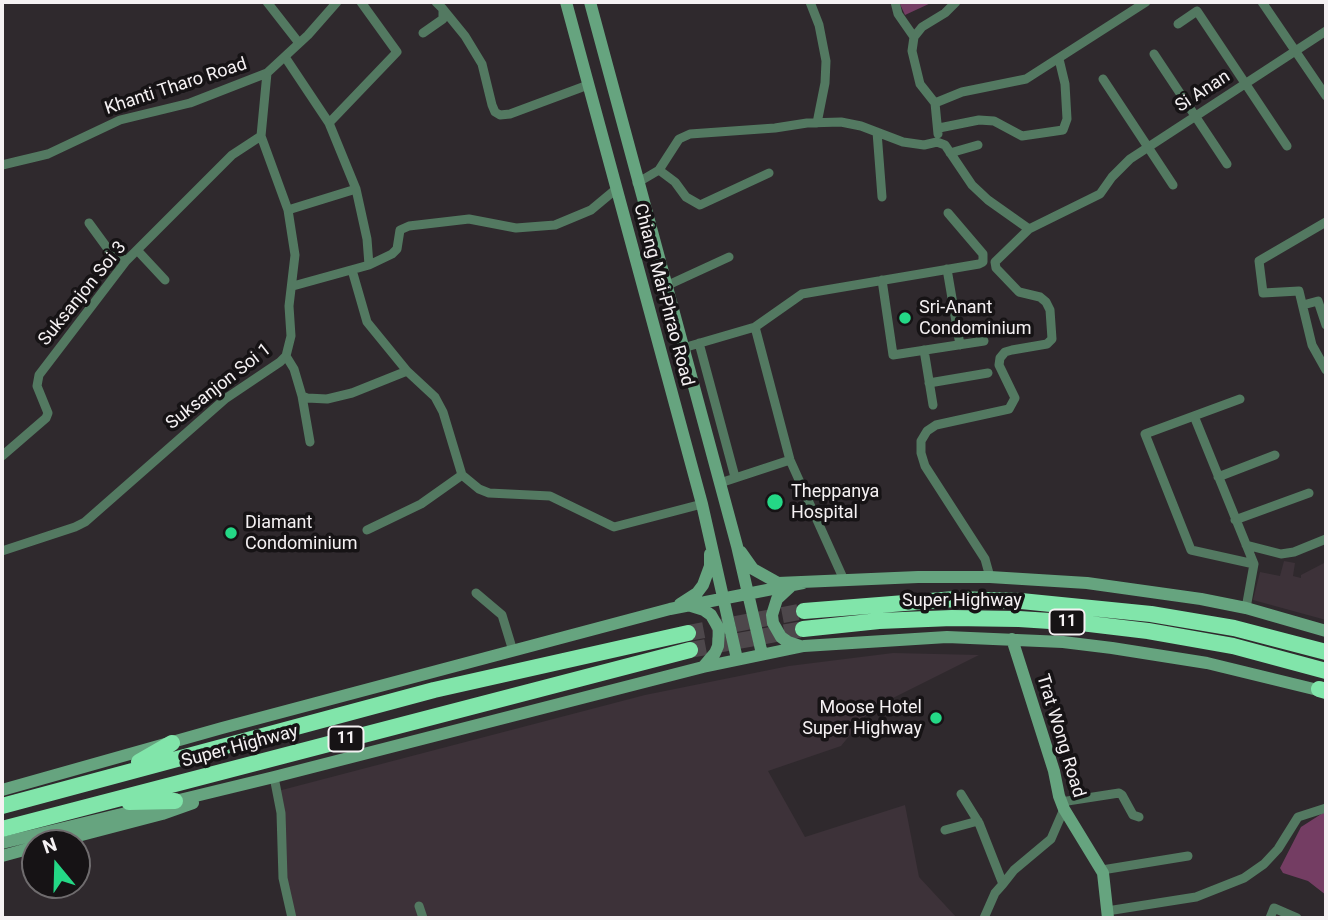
<!DOCTYPE html>
<html>
<head>
<meta charset="utf-8">
<style>
  body { margin:0 }
  #map { position:relative; width:1328px; height:920px; overflow:hidden; background:#2f292d; font-family:Roboto,sans-serif }
  canvas { display:block }
  .frame { position:absolute; inset:0; border:4px solid #f5f1f3; pointer-events:none }
  .north { position:absolute; left:21px; top:829px; width:70px; height:70px; box-sizing:border-box; background:#161315; border:2px solid #6f6c6e; border-radius:50%; rotate:341deg; font-size:19px; font-weight:700; line-height:28px; text-align:center; color:#f5f1f3 }
  .north::after { content:''; display:block; margin:auto; width:24px; height:32px; background:#24d886; clip-path:polygon(50% 0,100% 100%,50% 72%,0 100%) }
</style>
</head>
<body>
<div id="map">
<canvas width="1328" height="920"></canvas>
<div class="frame"></div>
<div class="north">N</div>
</div>
<script>
const context = document.querySelector('canvas').getContext('2d');
context.lineJoin = 'round';
function paint(path, color) {
  context.fillStyle = color;
  context.fill(path, 'evenodd');
}
function shape(rows) {
  const path = new Path2D();
  for (const r of rows) {
    path.moveTo(r[0], r[1]);
    for (let i = 2; i < r.length; i += 2) path.lineTo(r[i], r[i + 1]);
  }
  return path;
}
function strokePath(path, color, width, dash) {
  context.strokeStyle = color;
  context.lineWidth = width;
  context.lineCap = dash ? 'butt' : 'round';
  context.setLineDash(dash || []);
  context.stroke(path);
}
function label(font, color, halo, rows, align = 'center') {
  context.font = font + ' Roboto,sans-serif';
  context.lineWidth = 7;
  context.setLineDash([]);
  context.textBaseline = 'middle';
  context.strokeStyle = halo;
  context.fillStyle = color;
  for (const [text, x, y, turn = 0] of rows) {
    context.save();
    context.translate(x, y);
    context.rotate((+turn || 0) * Math.PI / 180);
    context.textAlign = isNaN(turn) ? turn : align;
    if (halo) context.strokeText(text, 0, 0);
    context.fillText(text, 0, 0);
    context.restore();
  }
}
paint(shape([
  [1284,561,1295,563,1293,576,1301,578,1301,575,1326,562,1326,620,1253,600,1260,572,1280,576],
  [893,653,979,655,871,709,841,746,768,771,805,837,905,805,919,877,957,918,288,918,279,876,278,791,645,695,789,666]
]), '#3d3239');
paint(shape([
  [899,2,933,2,905,15],
  [1326,811,1326,895,1308,881,1283,873,1280,868,1301,827]
]), '#743d63');
strokePath(shape([
  [688,633,804,611],
  [690,650,803,629]
]), '#4d474b', 16, [16, 8]);
strokePath(shape([
  [267,2,299,43],
  [810,2,819,25,826,61,825,83,817,123],
  [895,2,898,14,914,37],
  [1262,2,1326,96],
  [443,9,465,36,482,64,492,105,495,112,500,115,510,114,588,85],
  [1178,24,1197,11,1287,146],
  [423,33,443,19,443,9,436,2],
  [1154,54,1227,164],
  [285,57,329,123,356,189,367,239,369,265],
  [1103,79,1173,185],
  [935,103,962,92,1026,79,1146,2],
  [329,123,397,52,361,2],
  [939,128,979,120,994,121,1022,136,1063,130,1067,119,1065,84,1059,59],
  [877,132,882,197],
  [938,134,935,103,920,84,912,51,914,37,922,27,945,13,956,2],
  [950,153,978,145],
  [2,165,48,154,120,120,190,103,267,73,308,35,337,2],
  [659,170,675,182,686,197,700,205,769,173],
  [637,183,659,170,679,139,690,134,775,128,807,123,841,122,861,126,903,142,924,145,937,142,945,145,972,185,988,200,1029,229],
  [288,210,356,189],
  [1326,222,1259,261,1263,293,1299,291,1312,345,1326,370],
  [89,223,108,249,126,261],
  [137,250,165,280],
  [947,269,960,345],
  [352,270,367,322,407,371,435,397,443,412,462,475,479,489,489,493,550,496,614,527,702,504],
  [882,280,893,355,984,341],
  [293,286,369,265,392,254,397,249,400,230,409,226,469,219,516,228,555,225,591,210,615,190],
  [666,286,729,257],
  [1303,305,1318,301,1326,325],
  [755,327,790,460,844,580],
  [699,343,735,477],
  [683,348,755,327,802,294,979,264,983,262,983,254,948,213],
  [924,350,933,405],
  [286,356,294,369,302,396,307,398,327,399,352,393,407,371],
  [929,383,988,373],
  [302,396,310,442],
  [1240,399,1145,434,1191,550,1254,564],
  [1194,416,1254,564,1246,608],
  [2,456,46,418,48,413,37,386,39,375,126,261,232,155,261,136],
  [1218,477,1275,455],
  [720,483,790,460],
  [1235,520,1309,493],
  [367,530,421,504,462,475],
  [1246,545,1281,554,1294,552,1326,539],
  [2,551,75,527,85,522,225,399,280,362,286,356,291,336,289,306,295,255,288,210,261,136,267,73],
  [990,577,985,559,925,466,921,453,921,441,927,431,936,425,1009,409,1015,398,999,365,1000,358,1005,352,1012,350,1047,344,1052,339,1050,310,1046,302,1040,297,1019,292,996,268,995,262,1029,229,1100,194,1112,177,1130,159,1326,31],
  [476,593,502,615,513,651],
  [274,777,281,813,283,878,292,918],
  [961,794,979,823,1003,884],
  [1061,802,1119,793,1122,795,1133,815,1139,817],
  [945,830,978,821],
  [1102,870,1188,856],
  [419,906,423,918],
  [1107,911,1196,897,1244,878,1264,864,1278,849,1298,817,1326,808],
  [984,918,995,893,1003,884,1014,870,1051,839,1064,809],
  [1270,918,1274,908,1297,918]
]), '#537961', 9);
strokePath(shape([
  [566,2,702,504,737,659],
  [590,2,737,546,762,654],
  [741,552,753,569,778,583,918,577,990,577,1087,583,1201,599,1246,608,1326,631],
  [790,587,777,599,772,615,773,623,781,637,788,642,800,646],
  [680,604,697,593,703,585,710,566,710,554],
  [688,605,704,610,711,615,719,629,718,646,715,653,704,666],
  [1012,639,1054,771,1059,796,1064,809,1103,873,1108,918],
  [2,790,222,728,670,609,803,583],
  [2,843,274,777,703,667,804,646,947,637,1063,642,1112,648,1207,663,1326,692],
  [51,843,162,814,193,803],
  [2,856,35,847]
]), '#66a47f', 12);
strokePath(shape([
  [804,611,955,599,1021,601,1151,614,1234,628,1326,652],
  [803,629,879,621,952,618,1019,619,1081,623,1148,631,1233,646,1326,671],
  [1319,689,1326,691],
  [139,762,172,743],
  [129,802,175,801],
  [2,806,434,690,688,633],
  [2,829,690,650]
]), '#81e5aa', 16);
for (const [x, y, r, color] of [
  [905,318,7,"#24d886"],
  [775,502,9,"#24d886"],
  [231,533,7,"#24d886"],
  [936,718,7,"#24d886"]
]) {
  const dot = new Path2D();
  dot.arc(x, y, r, 0, 2 * Math.PI);
  context.fillStyle = color;
  context.fill(dot);
  strokePath(dot, '#161315', 2.5);
}
for (const [x, y, w] of [
  [1067,622,35],
  [346,739,35]
]) {
  const box = new Path2D();
  box.roundRect(x - w / 2, y - 12.5, w, 25, 5);
  context.fillStyle = '#161315';
  context.fill(box);
  strokePath(box, '#f5f1f3', 2);
}
label('bold 16px', '#f5f1f3', null, [
  ["11",1067,622],
  ["11",346,739]
]);
label('18px', '#f5f1f3', '#161315', [
  ["Khanti Tharo Road",176,87,-18],
  ["Si Anan",1203,92,-33],
  ["Suksanjon Soi 3",83,294,-51],
  ["Chiang Mai-Phrao Road",663,295,75],
  ["Suksanjon Soi 1",219,387,-38],
  ["Super Highway",962,601],
  ["Trat Wong Road",1060,736,73],
  ["Super Highway",240,747,-15]
]);
label('18px', '#f5f1f3', '#161315', [
  ["Sri-Anant",919,308],
  ["Condominium",919,329],
  ["Theppanya",791,492],
  ["Hospital",791,513],
  ["Diamant",245,523],
  ["Condominium",245,544],
  ["Moose Hotel",922,708,"right"],
  ["Super Highway",922,729,"right"]
], 'left');
</script>
</body>
</html>
